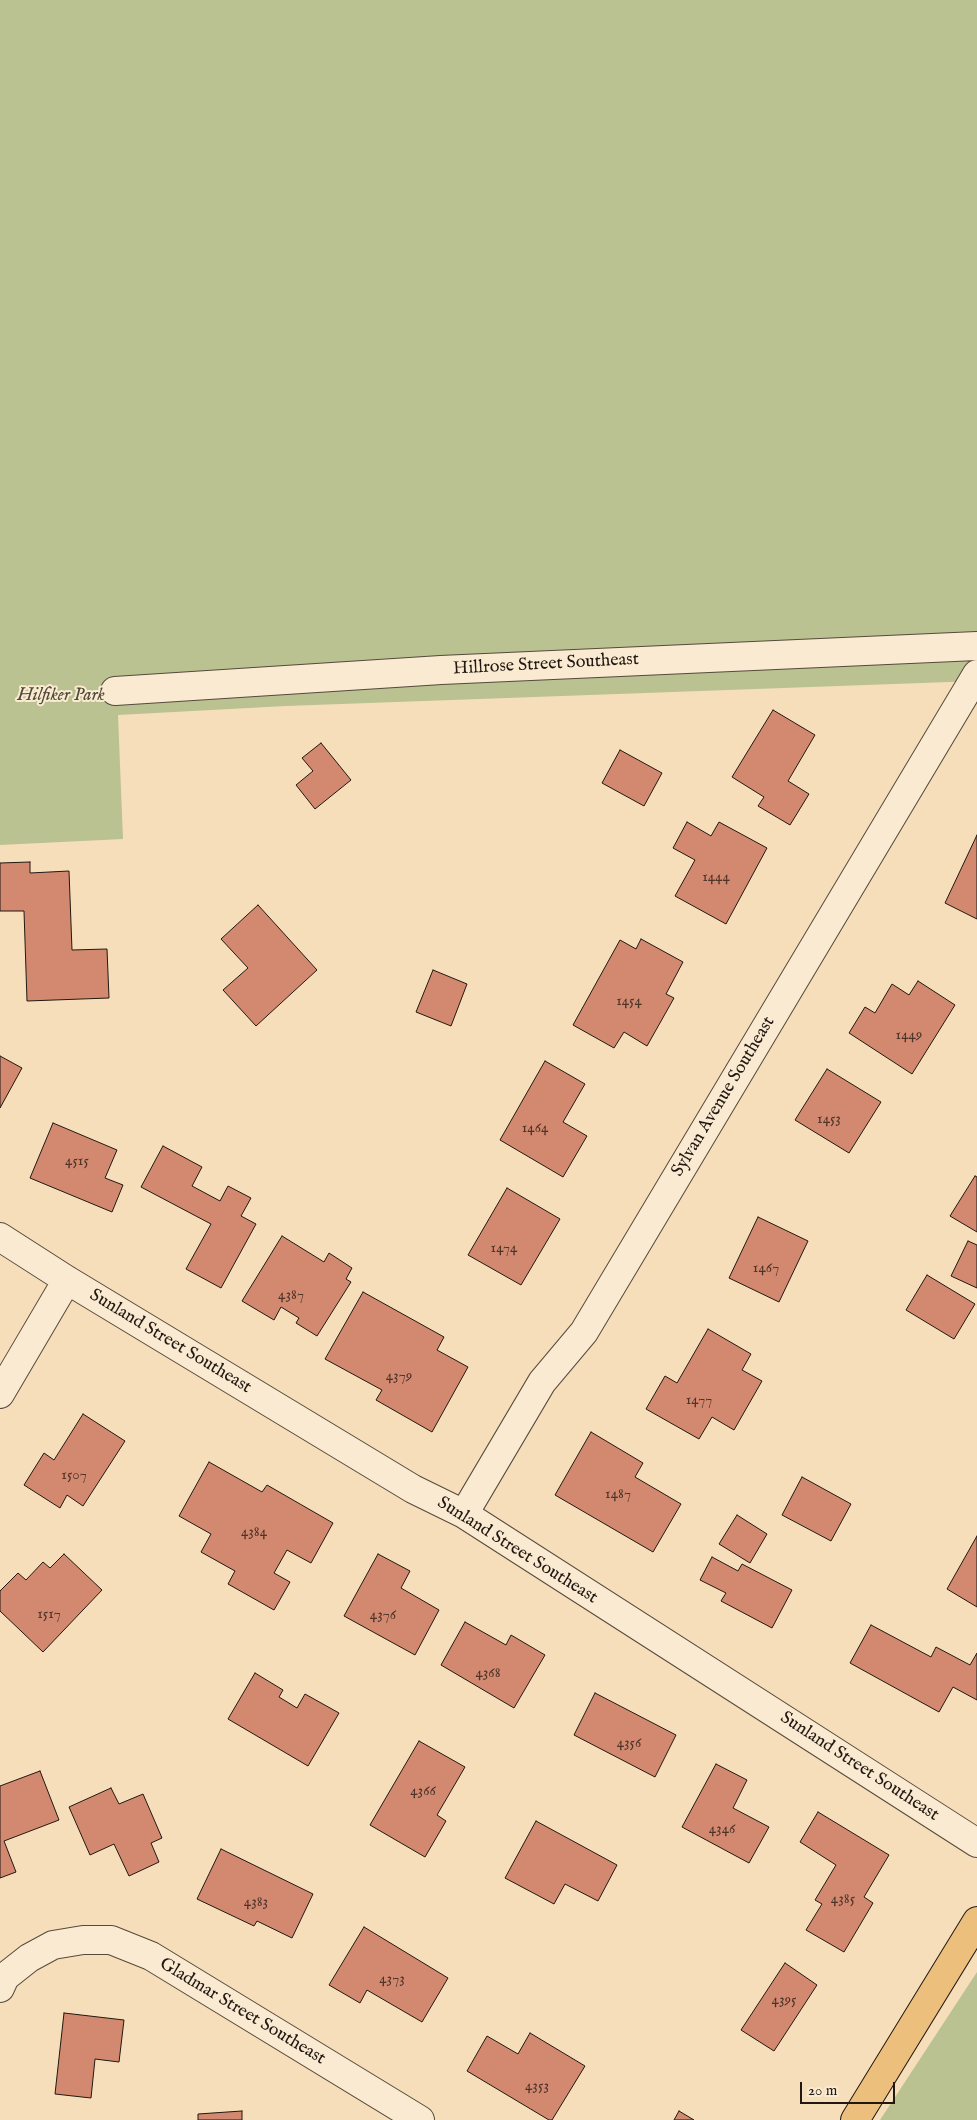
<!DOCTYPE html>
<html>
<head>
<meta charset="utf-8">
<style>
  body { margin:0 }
  #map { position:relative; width:977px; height:2120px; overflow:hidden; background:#f7deba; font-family:"IM FELL English",serif }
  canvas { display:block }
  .scale { position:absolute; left:800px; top:2082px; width:95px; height:22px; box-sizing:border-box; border:2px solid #211811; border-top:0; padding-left:6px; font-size:15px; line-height:18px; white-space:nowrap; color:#211811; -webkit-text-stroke:4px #faead2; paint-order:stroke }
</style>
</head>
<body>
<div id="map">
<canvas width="977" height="2120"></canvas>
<div class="scale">20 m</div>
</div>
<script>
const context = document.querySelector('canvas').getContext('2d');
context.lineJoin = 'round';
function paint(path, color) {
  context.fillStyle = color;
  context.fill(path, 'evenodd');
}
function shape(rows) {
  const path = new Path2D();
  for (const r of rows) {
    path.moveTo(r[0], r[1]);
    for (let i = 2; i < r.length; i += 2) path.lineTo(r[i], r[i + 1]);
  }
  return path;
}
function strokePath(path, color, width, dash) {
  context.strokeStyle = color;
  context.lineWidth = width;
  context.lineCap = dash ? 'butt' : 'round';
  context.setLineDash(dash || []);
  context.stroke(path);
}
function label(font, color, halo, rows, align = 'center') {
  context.font = font + ' "IM FELL English",serif';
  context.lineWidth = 4;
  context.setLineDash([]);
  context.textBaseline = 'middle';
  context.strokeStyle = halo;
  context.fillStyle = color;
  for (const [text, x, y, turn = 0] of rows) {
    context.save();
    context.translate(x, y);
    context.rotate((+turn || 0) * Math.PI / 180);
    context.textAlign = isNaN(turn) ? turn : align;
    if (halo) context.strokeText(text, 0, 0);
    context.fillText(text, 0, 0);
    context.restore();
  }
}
paint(shape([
  [0,0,977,0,977,681,286,706,118,715,123,839,0,845],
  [977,1972,977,2120,880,2120]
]), '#bac291');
const building = shape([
  [773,710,815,735,788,781,809,794,790,825,758,806,764,797,732,777,773,710],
  [321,743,351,780,315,809,296,785,313,771,302,758,321,743],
  [620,750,662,773,644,806,602,783,620,750],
  [687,822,711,836,719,822,767,848,726,924,675,896,695,860,673,848,687,822],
  [977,835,977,919,945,903,977,835],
  [30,862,30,873,69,871,72,950,107,949,109,998,27,1001,24,911,0,911,0,863,30,862],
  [258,905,317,970,256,1026,223,990,248,968,221,939,258,905],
  [641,939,683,962,666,994,674,998,647,1046,624,1032,614,1048,573,1025,620,940,636,949,641,939],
  [433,970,467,984,451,1026,416,1012,433,970],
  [918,981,955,1005,912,1074,849,1033,865,1007,875,1013,892,984,909,995,918,981],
  [0,1056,22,1068,0,1108,0,1056],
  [545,1061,585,1084,563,1122,587,1136,563,1177,500,1140,545,1061],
  [827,1069,881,1102,849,1153,795,1120,827,1069],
  [53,1123,117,1150,105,1178,123,1185,112,1212,30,1178,53,1123],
  [163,1146,202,1167,192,1186,220,1201,228,1186,251,1198,241,1216,256,1224,221,1288,186,1269,211,1224,141,1187,163,1146],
  [975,1176,977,1177,977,1232,950,1216,975,1176],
  [507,1188,560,1219,521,1285,468,1255,507,1188],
  [758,1217,808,1241,779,1302,729,1278,758,1217],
  [282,1236,324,1262,329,1253,352,1268,346,1279,351,1282,317,1336,296,1323,299,1318,281,1307,274,1320,242,1301,282,1236],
  [968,1241,977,1245,977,1288,951,1276,968,1241],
  [927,1275,975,1304,954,1339,906,1310,927,1275],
  [363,1292,444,1337,437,1350,468,1367,432,1432,376,1400,382,1390,325,1359,363,1292],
  [708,1329,751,1354,742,1370,762,1381,734,1430,712,1417,699,1439,646,1409,665,1376,677,1383,708,1329],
  [83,1414,125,1441,83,1506,67,1495,60,1508,24,1485,44,1453,54,1460,83,1414],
  [591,1432,643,1463,635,1477,681,1504,653,1552,555,1495,591,1432],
  [209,1462,262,1492,267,1485,333,1523,311,1563,287,1550,274,1573,290,1582,274,1610,228,1584,235,1571,201,1552,211,1534,179,1516,209,1462],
  [802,1477,851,1504,831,1541,782,1515,802,1477],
  [737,1515,767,1534,750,1563,719,1544,737,1515],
  [977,1536,977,1607,947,1589,977,1536],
  [64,1554,102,1590,43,1652,0,1611,0,1591,18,1573,26,1580,43,1562,50,1568,64,1554],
  [378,1554,410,1571,401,1588,439,1610,415,1655,344,1616,378,1554],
  [712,1557,738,1571,742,1564,792,1590,772,1628,721,1601,726,1593,700,1580,712,1557],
  [465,1622,506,1645,511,1635,545,1655,514,1708,441,1665,465,1622],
  [871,1625,931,1657,936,1647,970,1665,977,1653,977,1700,953,1687,939,1712,850,1663,871,1625],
  [255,1673,283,1690,279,1697,297,1708,305,1694,339,1713,308,1766,228,1719,255,1673],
  [595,1693,676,1735,655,1777,574,1735,595,1693],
  [419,1741,465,1767,437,1815,446,1821,425,1857,370,1825,419,1741],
  [716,1764,747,1780,733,1808,769,1827,749,1863,682,1827,716,1764],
  [40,1771,59,1820,4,1841,16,1872,0,1878,0,1786,40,1771],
  [111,1788,119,1804,143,1794,162,1838,151,1843,159,1862,129,1876,114,1844,90,1855,69,1807,111,1788],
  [818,1812,889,1855,864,1897,873,1903,844,1952,806,1930,822,1904,815,1900,836,1865,800,1842,818,1812],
  [536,1821,617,1865,598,1901,565,1884,554,1904,505,1878,536,1821],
  [221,1849,313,1894,292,1938,257,1921,254,1926,197,1899,221,1849],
  [364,1927,448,1978,422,2022,367,1990,360,2003,329,1985,364,1927],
  [785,1963,817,1985,774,2051,741,2030,785,1963],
  [64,2013,124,2020,119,2062,95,2059,91,2098,55,2094,64,2013],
  [530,2033,585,2066,552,2120,549,2120,467,2071,487,2036,518,2054,530,2033],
  [242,2111,242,2120,198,2120,198,2114,242,2111],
  [679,2111,694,2120,674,2120,679,2111]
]);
paint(building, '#d28970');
strokePath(building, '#211811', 1);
const minor = shape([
  [115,691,441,670,977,646],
  [0,1237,67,1280,413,1489,464,1514,977,1843],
  [0,1394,67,1280],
  [464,1514,542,1382,584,1332,977,674],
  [0,1988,5,1977,29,1958,53,1945,83,1940,111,1940,151,1956,420,2120]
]);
const major = shape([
  [855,2120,977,1921]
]);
strokePath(minor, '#564a3b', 30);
strokePath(major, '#211811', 30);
strokePath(minor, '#faead2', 28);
strokePath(major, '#ecbf7d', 28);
label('15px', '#4d3429', null, [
  ["1444",716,878],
  ["1454",629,1002],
  ["1449",909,1036],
  ["1453",829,1120],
  ["1464",535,1129],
  ["4515",77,1162],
  ["1474",504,1249],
  ["1467",766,1269],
  ["4387",291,1296],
  ["4379",399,1377],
  ["1477",699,1401],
  ["1507",74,1476],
  ["1487",618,1495],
  ["4384",254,1533],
  ["1517",49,1615],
  ["4376",383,1616],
  ["4368",488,1674],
  ["4356",629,1744],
  ["4366",423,1792],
  ["4346",722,1830],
  ["4385",843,1900],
  ["4383",256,1903],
  ["4373",392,1980],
  ["4395",784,2001],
  ["4353",537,2087]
]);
label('18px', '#211811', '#faead2', [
  ["Hillrose Street Southeast",546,665,-3],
  ["Sylvan Avenue Southeast",724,1097,-59],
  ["Sunland Street Southeast",170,1342,31],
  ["Sunland Street Southeast",517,1551,32],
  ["Sunland Street Southeast",859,1767,33],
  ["Gladmar Street Southeast",242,2012,31]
]);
label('italic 18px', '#4f4b37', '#faead2', [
  ["Hilfiker Park",61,696]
]);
</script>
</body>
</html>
